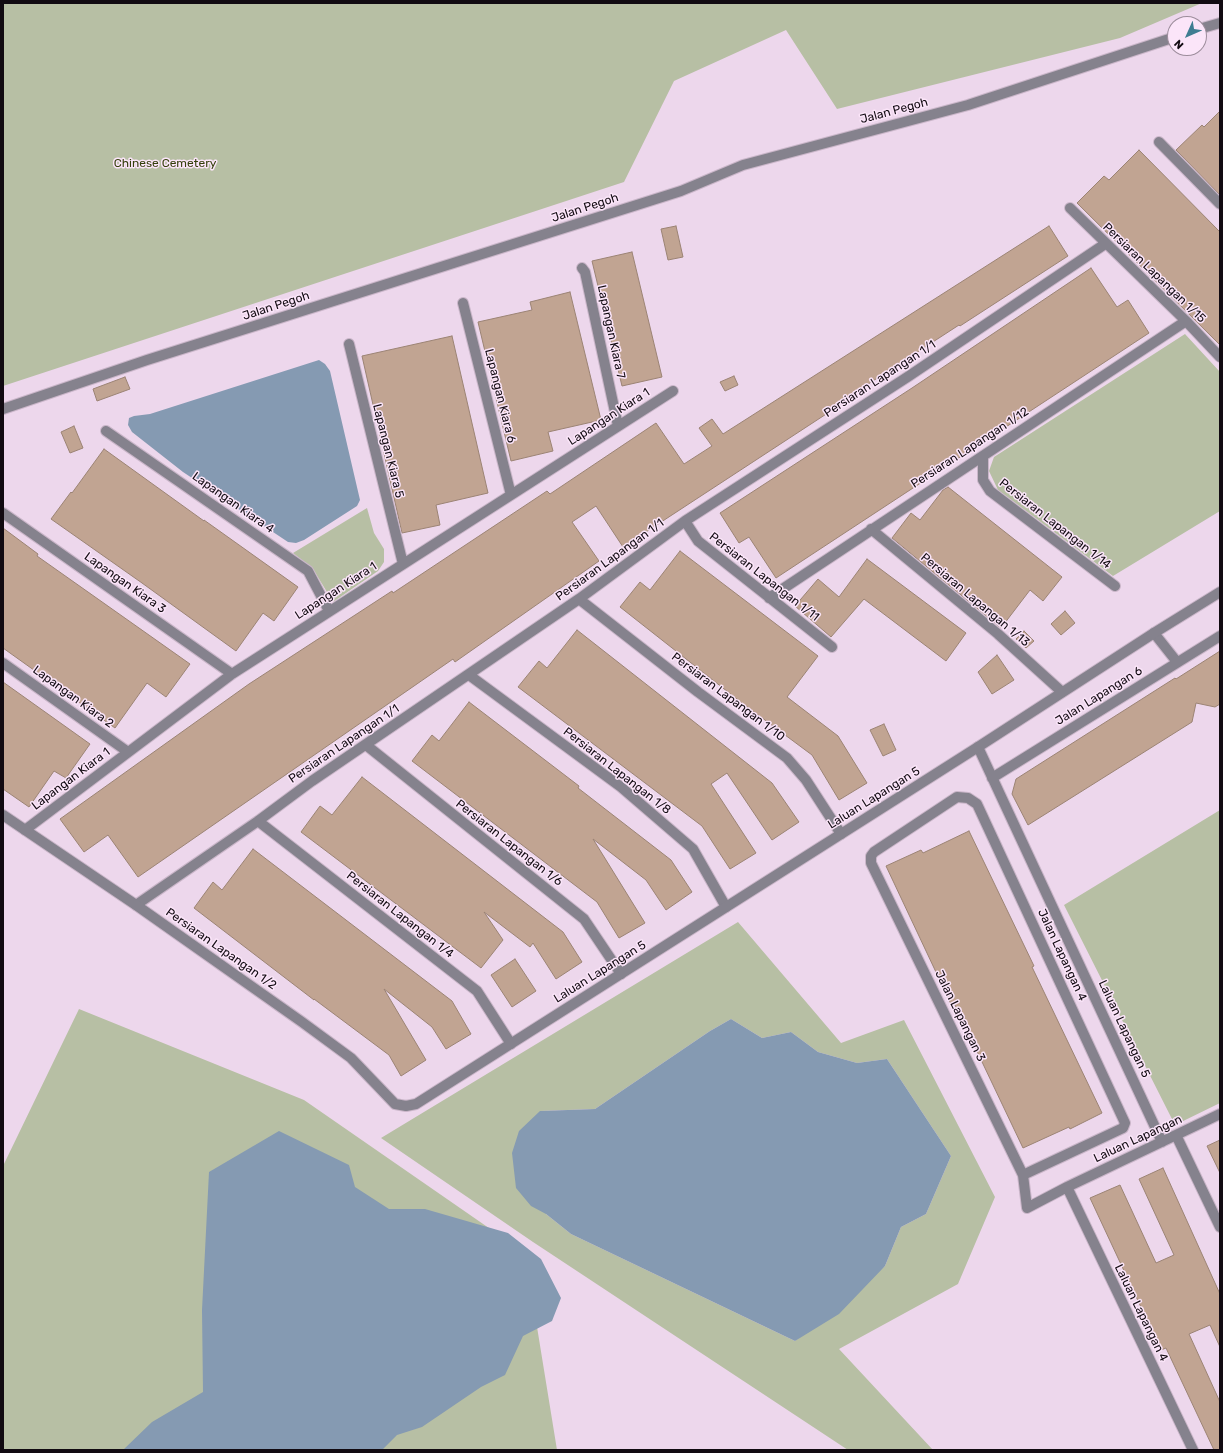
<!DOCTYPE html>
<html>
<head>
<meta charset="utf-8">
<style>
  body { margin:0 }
  #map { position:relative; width:1223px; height:1453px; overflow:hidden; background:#edd7ec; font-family:Rubik,sans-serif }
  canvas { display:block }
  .frame { position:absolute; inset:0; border:4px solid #110a11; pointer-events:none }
  .north { position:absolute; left:1167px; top:16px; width:40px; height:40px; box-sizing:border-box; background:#fbe5f9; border:1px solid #9d8d9c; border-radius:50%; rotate:225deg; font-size:11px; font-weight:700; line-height:16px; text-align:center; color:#110a11 }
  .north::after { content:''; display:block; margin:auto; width:14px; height:18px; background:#3f7d92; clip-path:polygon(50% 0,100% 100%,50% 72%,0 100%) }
</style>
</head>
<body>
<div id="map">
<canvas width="1223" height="1453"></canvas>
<div class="frame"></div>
<div class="north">N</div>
</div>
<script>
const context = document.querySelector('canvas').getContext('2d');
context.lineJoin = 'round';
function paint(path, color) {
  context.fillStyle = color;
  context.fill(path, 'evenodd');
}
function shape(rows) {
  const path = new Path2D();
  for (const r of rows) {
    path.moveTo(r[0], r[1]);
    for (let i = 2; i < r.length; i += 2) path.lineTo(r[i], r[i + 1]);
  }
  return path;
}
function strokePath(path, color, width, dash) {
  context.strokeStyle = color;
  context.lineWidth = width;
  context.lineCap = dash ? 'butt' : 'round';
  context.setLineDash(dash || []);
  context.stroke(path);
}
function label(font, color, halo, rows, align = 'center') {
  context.font = font + ' Rubik,sans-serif';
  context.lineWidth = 3;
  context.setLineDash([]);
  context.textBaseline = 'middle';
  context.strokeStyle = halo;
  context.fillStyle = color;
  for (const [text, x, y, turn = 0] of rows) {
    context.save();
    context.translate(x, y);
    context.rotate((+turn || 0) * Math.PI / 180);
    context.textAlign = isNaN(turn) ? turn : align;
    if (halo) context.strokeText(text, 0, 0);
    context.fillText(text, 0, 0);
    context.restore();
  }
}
paint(shape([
  [3,3,1202,3,1120,38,837,109,786,30,674,81,624,182,3,386],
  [1185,334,1220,372,1220,511,1113,576,998,490,989,471,994,457],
  [367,508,374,533,384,549,384,562,378,571,333,602,313,569,293,553],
  [1220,810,1220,1103,1175,1125,1064,905],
  [738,922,841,1043,904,1020,995,1197,958,1284,839,1349,933,1450,848,1450,533,1242,381,1138],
  [731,1019,762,1038,791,1032,818,1052,857,1063,887,1059,951,1156,926,1214,901,1227,885,1266,795,1341,571,1234,546,1214,540,1111,595,1109,710,1031],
  [79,1009,304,1100,525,1253,557,1450,3,1450,3,1166]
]), '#b7bfa4');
paint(shape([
  [319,360,325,364,330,371,360,500,357,506,304,540,296,543,288,542,183,472,132,432,128,425,129,418,134,416,150,414],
  [731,1019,762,1038,791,1032,818,1052,857,1063,887,1059,951,1156,926,1214,901,1227,885,1266,839,1314,795,1341,571,1234,546,1214,531,1206,516,1188,512,1153,519,1131,540,1111,595,1109,710,1031],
  [279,1131,349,1165,355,1187,389,1209,425,1209,508,1233,541,1259,561,1298,552,1321,523,1336,505,1375,481,1387,422,1427,397,1435,382,1450,123,1450,152,1422,203,1392,202,1310,209,1172]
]), '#859ab2');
const building = shape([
  [1220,111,1220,195,1176,150,1202,125,1204,127,1220,111],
  [1139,150,1220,232,1220,345,1077,203,1104,176,1109,180,1139,150],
  [676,226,683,257,668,260,661,229,676,226],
  [1049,226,1068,256,960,326,959,325,839,403,840,405,623,547,596,506,572,522,599,561,455,662,453,659,138,877,108,835,84,852,60,819,249,684,392,591,393,593,547,491,550,494,656,423,684,464,712,446,699,428,712,419,723,434,1049,226],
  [632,252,662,377,622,386,592,261,632,252],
  [1091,268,1117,307,1128,300,1149,333,776,578,749,537,739,543,720,513,912,388,1091,268],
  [570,292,601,420,548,432,553,451,511,461,478,322,532,310,530,302,570,292],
  [452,336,488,493,436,505,440,525,402,533,362,356,452,336],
  [734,376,738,385,725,391,720,382,734,376],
  [125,377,130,389,97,401,93,389,125,377],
  [74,426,83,448,70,453,61,432,74,426],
  [104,449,204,521,204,520,298,587,274,621,263,613,236,651,142,583,51,519,71,492,72,493,104,449],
  [948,487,1062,577,1043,601,1030,590,1001,628,892,538,911,513,920,520,943,490,948,487],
  [3,528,38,554,37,556,190,664,166,697,147,683,115,728,3,648,3,528],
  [680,551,818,656,787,697,838,736,867,783,839,800,812,755,742,703,620,607,640,582,650,590,680,551],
  [867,559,966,633,946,661,864,599,831,637,795,606,818,579,839,597,867,559],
  [1065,611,1075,623,1061,635,1051,624,1065,611],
  [577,630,772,783,799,822,772,840,727,773,711,784,756,853,730,869,702,826,518,687,539,661,547,668,577,630],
  [1024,631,1034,641,1026,648,1016,639,1024,631],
  [1220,651,1220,704,1215,707,1196,703,1192,722,1028,825,1012,794,1016,779,1175,678,1176,679,1220,651],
  [997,655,1014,680,992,694,978,672,997,655],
  [3,682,90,744,66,778,54,771,29,807,3,789,3,682],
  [469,702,579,786,578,788,671,860,692,892,666,910,646,880,593,839,645,923,619,938,597,902,412,761,432,735,439,741,469,702],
  [884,724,896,750,883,756,870,730,884,724],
  [362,777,563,932,582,962,556,979,533,943,530,947,484,912,503,940,481,968,301,832,320,806,332,815,362,777],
  [969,831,1034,966,1032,967,1102,1113,1070,1129,1069,1127,1023,1148,954,1003,951,1004,886,866,921,850,923,853,969,831],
  [253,849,452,1001,471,1034,446,1049,432,1027,384,989,426,1060,401,1076,389,1055,314,999,314,1000,194,908,213,882,222,890,253,849],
  [515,959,536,991,512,1007,491,975,515,959],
  [1220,1140,1220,1173,1207,1146,1220,1140],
  [1163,1168,1220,1294,1220,1347,1210,1325,1189,1334,1220,1402,1220,1450,1214,1450,1166,1348,1161,1350,1090,1198,1120,1185,1156,1263,1174,1255,1139,1179,1163,1168]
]);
paint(building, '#c1a492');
strokePath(building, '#9b8374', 1);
const minor = shape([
  [1199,29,1220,23],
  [1159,142,1220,204],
  [1070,208,1186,321,1220,357],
  [582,268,585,272,618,426],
  [463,303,511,495],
  [349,344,403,564],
  [3,409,147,360,681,191,743,165,968,105,1175,37],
  [106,431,308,571,329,611],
  [983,456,983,480,990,491,1115,586],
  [3,513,232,674],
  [685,521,698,541,832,647],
  [871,529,998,634,1062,692],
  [769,598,1186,321],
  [579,599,698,692,787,758,806,780,841,834],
  [1154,633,1177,662],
  [3,663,128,752],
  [469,675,621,787,693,849,726,907],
  [366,745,584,919,621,974],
  [978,747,1162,1142],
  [992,778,1220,636],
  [258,821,477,991,511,1044],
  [25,830,232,674,673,391],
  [136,905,258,821,312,781,579,599,685,521,909,376,1105,244],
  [1176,1135,1220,1227],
  [1023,1175,1123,1128,1125,1123,977,804,968,798,957,797,874,852,871,856,871,863,1023,1175,1027,1208,1067,1187,1220,1114],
  [1067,1187,1193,1450]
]);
const tertiary = shape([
  [3,815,136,905,302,1022,351,1058,395,1104,406,1106,416,1104,978,747,1154,633,1220,592]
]);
strokePath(minor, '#cab6c9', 12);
strokePath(tertiary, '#cab6c9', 12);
strokePath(minor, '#85828d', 10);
strokePath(tertiary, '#85828d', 10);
label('12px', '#110a11', '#fbe5f9', [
  ["Jalan Pegoh",894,111,-15],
  ["Jalan Pegoh",585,208,-18],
  ["Persiaran Lapangan 1/15",1154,273,44],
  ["Jalan Pegoh",276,306,-18],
  ["Lapangan Kiara 7",611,332,78],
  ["Persiaran Lapangan 1/1",880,379,-33],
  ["Lapangan Kiara 6",500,396,76],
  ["Lapangan Kiara 1",609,417,-33],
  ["Persiaran Lapangan 1/12",970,448,-33],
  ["Lapangan Kiara 5",388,451,76],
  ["Lapangan Kiara 4",233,503,35],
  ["Persiaran Lapangan 1/14",1055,524,38],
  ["Persiaran Lapangan 1/1",610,560,-36],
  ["Persiaran Lapangan 1/11",764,577,38],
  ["Lapangan Kiara 3",125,583,35],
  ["Lapangan Kiara 1",336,591,-33],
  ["Persiaran Lapangan 1/13",975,600,40],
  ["Jalan Lapangan 6",1099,696,-32],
  ["Lapangan Kiara 2",73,697,36],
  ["Persiaran Lapangan 1/10",728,697,37],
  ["Persiaran Lapangan 1/1",344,744,-34],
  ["Persiaran Lapangan 1/8",617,771,38],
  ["Lapangan Kiara 1",71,779,-37],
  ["Laluan Lapangan 5",874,798,-32],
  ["Persiaran Lapangan 1/6",509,843,38],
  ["Persiaran Lapangan 1/4",400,915,38],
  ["Persiaran Lapangan 1/2",221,949,35],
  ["Jalan Lapangan 4",1062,955,65],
  ["Laluan Lapangan 5",600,972,-32],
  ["Jalan Lapangan 3",960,1016,64],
  ["Laluan Lapangan 5",1124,1029,65],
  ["Laluan Lapangan",1138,1139,-25],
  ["Laluan Lapangan 4",1141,1313,64]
]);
label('12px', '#343f0b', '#fbe5f9', [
  ["Chinese Cemetery",165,164]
]);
</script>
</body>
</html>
